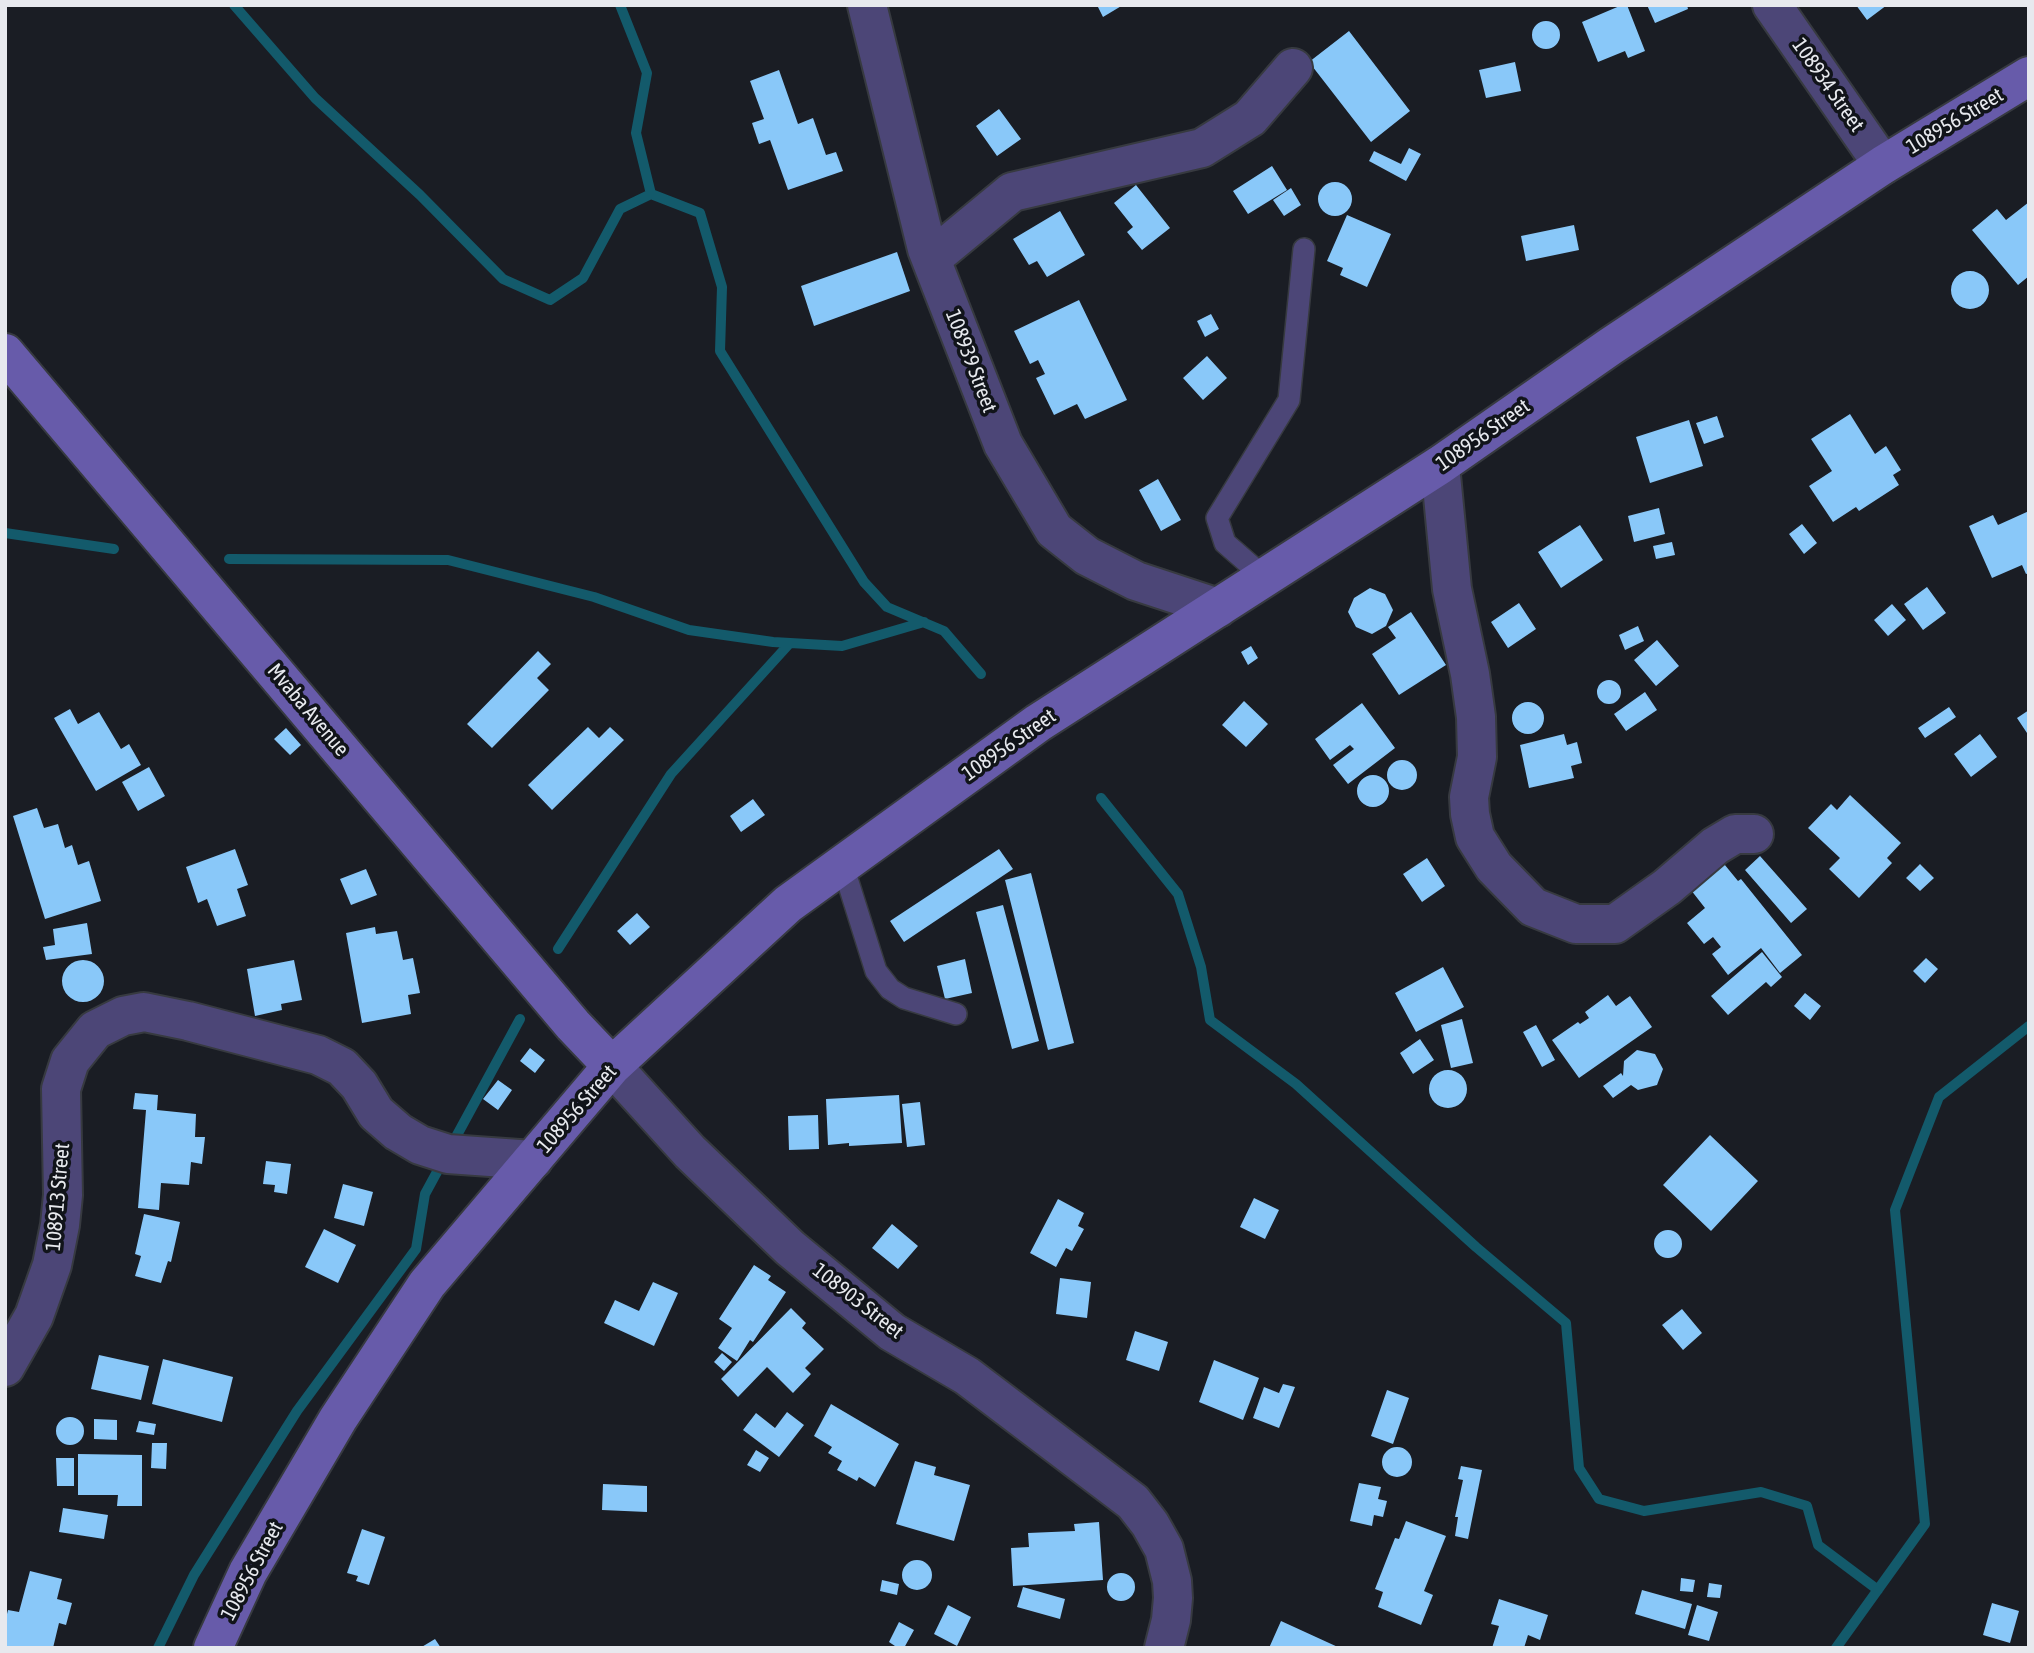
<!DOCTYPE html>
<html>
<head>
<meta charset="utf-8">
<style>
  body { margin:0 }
  #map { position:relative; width:2034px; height:1653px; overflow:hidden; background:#1a1d24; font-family:"Asap Condensed",sans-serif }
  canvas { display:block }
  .frame { position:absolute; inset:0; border:7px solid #e7e9ee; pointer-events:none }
</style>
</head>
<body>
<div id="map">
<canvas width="2034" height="1653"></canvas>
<div class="frame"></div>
</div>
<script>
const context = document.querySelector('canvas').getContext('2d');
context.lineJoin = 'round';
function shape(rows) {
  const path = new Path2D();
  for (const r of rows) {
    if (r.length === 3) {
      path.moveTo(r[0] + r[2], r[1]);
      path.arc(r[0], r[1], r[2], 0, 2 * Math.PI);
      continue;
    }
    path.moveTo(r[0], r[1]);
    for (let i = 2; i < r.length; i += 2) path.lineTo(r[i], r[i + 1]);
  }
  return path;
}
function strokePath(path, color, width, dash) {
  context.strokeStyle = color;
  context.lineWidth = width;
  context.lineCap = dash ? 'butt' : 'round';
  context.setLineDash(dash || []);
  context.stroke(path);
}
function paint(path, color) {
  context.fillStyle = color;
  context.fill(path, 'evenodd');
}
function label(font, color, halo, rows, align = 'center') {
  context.font = font + ' "Asap Condensed",sans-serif';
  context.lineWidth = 7;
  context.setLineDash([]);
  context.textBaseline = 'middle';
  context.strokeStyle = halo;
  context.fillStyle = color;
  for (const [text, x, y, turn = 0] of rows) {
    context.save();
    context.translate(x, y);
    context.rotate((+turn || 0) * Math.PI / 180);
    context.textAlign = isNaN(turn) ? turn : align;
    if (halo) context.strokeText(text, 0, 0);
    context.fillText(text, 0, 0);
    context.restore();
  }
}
strokePath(shape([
  [234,5,315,98,420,195,503,279,550,300,583,278,620,209,651,194,700,213,722,287,720,351,864,582,887,607,944,631,981,674],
  [620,5,647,73,636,133,651,194],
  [5,533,114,549],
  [229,559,448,560,594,597,689,630,773,642,842,646,924,622],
  [1101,798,1178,894,1201,967,1210,1020,1296,1084,1476,1247,1566,1323,1579,1468,1599,1499,1644,1511,1761,1492,1807,1506,1818,1545,1878,1590],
  [558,949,671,774,790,643],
  [158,1648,194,1575,297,1411,416,1249,425,1194,520,1019],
  [1836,1648,1925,1524,1895,1210,1939,1097,2029,1026]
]), '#135a6b', 10);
paint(shape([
  [1097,5,1123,5,1103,17],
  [1622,5,1627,5,1645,51,1628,58,1625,51,1598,62,1582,22],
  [1647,5,1687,5,1688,9,1655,23],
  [1856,5,1887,5,1867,20],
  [1546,35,14],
  [1349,31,1410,111,1371,142,1309,62],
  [1515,62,1521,91,1486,98,1479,70],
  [779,70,798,124,813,118,826,155,836,152,843,171,788,190,770,140,759,144,752,123,764,119,750,81],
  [999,109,1021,139,997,156,976,126],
  [1409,148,1421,154,1406,181,1369,161,1374,151,1401,164],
  [1272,166,1287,190,1248,214,1233,191],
  [1335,199,17],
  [1136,185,1170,228,1142,250,1127,232,1133,227,1114,203],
  [1291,188,1301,205,1284,216,1273,200],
  [2029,202,2029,276,2018,285,1972,230,1997,209,2006,220],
  [1060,211,1085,255,1047,277,1037,261,1029,265,1013,239],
  [1347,215,1391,234,1367,287,1340,275,1343,268,1327,261],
  [1574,225,1579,250,1526,261,1521,236],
  [897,252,910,291,814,326,801,286],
  [1970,290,19],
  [1079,300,1127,400,1085,419,1077,404,1054,415,1036,378,1045,374,1038,360,1030,364,1014,331],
  [1211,314,1219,329,1205,337,1197,321],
  [1207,356,1227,378,1203,400,1183,378],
  [1850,414,1875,454,1886,446,1901,470,1893,475,1899,485,1859,511,1856,507,1833,522,1809,486,1832,471,1811,439],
  [1717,416,1724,437,1704,444,1696,423],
  [1689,420,1703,466,1650,483,1636,437],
  [1158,479,1181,520,1161,531,1139,490],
  [1659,508,1665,534,1634,542,1628,516],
  [2029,511,2029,573,2026,574,2022,565,1992,578,1969,526,1993,515,1998,525],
  [1802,524,1817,543,1804,554,1789,534],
  [1580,525,1603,560,1561,588,1538,552],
  [1672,542,1675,555,1656,559,1653,546],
  [1927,587,1946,613,1923,630,1904,604],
  [1370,588,1385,594,1393,610,1386,626,1372,634,1356,627,1348,612,1354,598],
  [1519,603,1536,629,1508,648,1491,622],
  [1892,604,1906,620,1888,636,1874,620],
  [1411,612,1446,665,1399,695,1372,654,1396,638,1388,627],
  [1638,626,1644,641,1625,650,1619,635],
  [1657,640,1679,666,1656,686,1634,660],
  [1251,646,1258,658,1248,665,1241,652],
  [538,651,551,664,537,678,549,690,492,748,467,724],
  [1609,692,12],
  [1645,692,1657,710,1626,731,1614,714],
  [1244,701,1268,724,1246,747,1222,725],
  [1528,718,16],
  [1362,703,1395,748,1348,784,1333,765,1354,749,1350,745,1330,760,1315,739],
  [1949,707,1956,717,1925,738,1918,728],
  [70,709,78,724,99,712,121,749,129,744,141,765,96,791,54,718],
  [2029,710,2029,736,2017,718],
  [588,727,599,738,610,727,624,740,552,810,528,785],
  [286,728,301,745,290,755,274,739],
  [1564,734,1567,745,1577,742,1582,763,1571,766,1574,778,1529,788,1520,745],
  [1980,734,1997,757,1971,777,1954,754],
  [1402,775,15],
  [149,767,165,796,138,811,122,782],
  [1373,791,16],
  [1850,795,1901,843,1887,858,1892,863,1859,898,1829,869,1840,858,1808,828,1831,804,1837,810],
  [753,799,765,815,741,832,730,816],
  [37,808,44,828,58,824,65,848,72,845,78,865,89,861,101,901,45,919,13,816],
  [235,849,248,885,237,889,246,916,217,926,207,899,198,903,186,867],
  [999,849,1013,869,904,942,890,921],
  [1760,856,1807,909,1791,923,1745,870],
  [1427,858,1445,886,1422,902,1403,874],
  [1720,859,1738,881,1741,879,1802,955,1780,973,1761,948,1728,975,1712,954,1721,947,1713,937,1704,944,1687,923,1705,908,1687,885],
  [1920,864,1934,878,1920,891,1906,878],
  [366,869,377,895,351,905,340,879],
  [1031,873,1074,1043,1048,1050,1005,880],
  [1003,905,1039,1041,1012,1049,976,912],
  [637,913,650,927,630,945,617,931],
  [87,923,92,954,46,960,43,947,55,945,53,929],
  [375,927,376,934,397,931,403,960,413,958,420,993,408,995,411,1014,362,1023,346,933],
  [1762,952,1782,977,1771,987,1766,982,1728,1015,1711,996],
  [1926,958,1938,969,1925,983,1913,971],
  [965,959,972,993,945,999,937,966],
  [294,960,302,1000,281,1004,282,1010,255,1016,247,969],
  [83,981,21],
  [1443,967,1464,1007,1416,1032,1395,993],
  [1805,993,1821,1006,1810,1020,1794,1006],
  [1608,995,1616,1006,1630,996,1652,1027,1579,1078,1552,1040,1578,1022,1580,1024,1589,1018,1585,1012],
  [1462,1019,1473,1063,1451,1068,1441,1025],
  [1536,1025,1555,1060,1542,1067,1523,1032],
  [1420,1039,1434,1060,1413,1074,1400,1053],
  [530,1048,545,1060,535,1073,520,1061],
  [1637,1050,1655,1054,1663,1069,1657,1085,1638,1090,1631,1085,1613,1098,1603,1086,1621,1073,1623,1076,1624,1061],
  [1448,1089,19],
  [498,1080,512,1090,498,1110,483,1099],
  [135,1093,158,1095,157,1110,196,1114,195,1137,205,1137,202,1164,191,1162,189,1185,161,1183,159,1210,138,1208,146,1110,133,1109],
  [899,1095,902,1143,849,1146,849,1143,828,1145,826,1099],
  [920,1102,925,1145,907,1147,902,1104],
  [818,1115,819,1149,789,1150,788,1116],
  [1710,1135,1758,1181,1711,1231,1663,1185],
  [266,1161,291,1164,287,1194,274,1192,275,1185,263,1184],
  [343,1184,373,1192,364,1226,334,1218],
  [1254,1198,1279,1210,1265,1239,1240,1227],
  [1058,1199,1084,1213,1078,1226,1084,1229,1072,1251,1066,1248,1056,1267,1030,1253],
  [144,1214,180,1222,171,1262,168,1261,161,1283,135,1276,141,1256,135,1254],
  [892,1224,918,1246,898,1269,872,1248],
  [324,1229,356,1245,338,1283,305,1267],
  [1668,1244,14],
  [754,1265,771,1276,768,1280,786,1292,753,1342,750,1340,737,1361,718,1348,732,1328,719,1319],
  [1060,1278,1091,1282,1087,1318,1056,1314],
  [653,1282,678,1293,654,1346,604,1323,615,1300,639,1311],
  [791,1308,806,1323,802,1328,824,1349,805,1368,811,1374,793,1393,767,1367,738,1397,721,1379],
  [1682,1309,1702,1333,1683,1350,1662,1325],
  [1135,1331,1168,1342,1159,1371,1126,1360],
  [722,1353,732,1362,724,1371,714,1362],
  [99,1355,149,1366,141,1400,91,1389],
  [163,1359,233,1377,222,1422,152,1404],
  [1214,1360,1259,1378,1243,1420,1199,1402],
  [1283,1384,1295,1387,1279,1428,1253,1418,1264,1387,1279,1393],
  [1387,1390,1409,1398,1393,1444,1371,1436],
  [831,1404,899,1444,875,1487,859,1477,857,1481,837,1470,842,1461,828,1453,832,1447,814,1436],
  [787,1412,804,1425,779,1457,743,1430,756,1413,775,1428],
  [70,1431,14],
  [94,1419,117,1420,117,1440,94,1439],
  [139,1421,156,1424,154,1435,136,1432],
  [152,1443,167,1443,166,1469,151,1468],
  [1397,1462,15],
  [756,1450,769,1458,760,1472,747,1465],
  [78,1454,142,1455,142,1506,117,1506,118,1495,78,1495],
  [56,1458,74,1458,74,1486,57,1486],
  [915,1461,936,1467,934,1475,970,1485,954,1541,896,1524],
  [1461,1466,1482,1470,1468,1539,1455,1536,1458,1517,1455,1517,1463,1480,1458,1479],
  [1359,1483,1381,1487,1378,1499,1387,1501,1383,1517,1374,1515,1372,1526,1350,1521],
  [603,1484,647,1486,647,1512,602,1510],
  [63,1508,108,1515,104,1539,59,1532],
  [1406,1521,1446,1536,1424,1591,1433,1595,1421,1625,1378,1607,1383,1592,1375,1589,1395,1538,1399,1539],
  [1099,1522,1103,1580,1013,1586,1011,1548,1029,1547,1028,1533,1075,1531,1074,1524],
  [362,1529,385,1537,369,1585,356,1581,358,1576,347,1573],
  [917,1575,15],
  [30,1571,62,1579,57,1599,72,1603,66,1625,59,1623,53,1648,5,1648,5,1622,8,1610,19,1612],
  [1121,1587,14],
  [1681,1578,1695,1580,1693,1592,1680,1591],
  [882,1580,899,1584,897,1595,880,1591],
  [1709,1583,1722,1585,1720,1598,1707,1597],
  [1023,1587,1065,1599,1060,1619,1017,1607],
  [1642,1590,1692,1604,1685,1629,1635,1614],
  [1499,1599,1548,1615,1540,1640,1528,1635,1524,1648,1492,1648,1499,1626,1491,1624],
  [1992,1603,2019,1611,2010,1643,1983,1635],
  [948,1605,971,1617,957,1646,934,1634],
  [1697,1605,1718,1612,1709,1641,1688,1635],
  [1281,1621,1340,1648,1269,1648],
  [899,1622,914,1630,904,1648,898,1648,889,1642],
  [435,1639,441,1648,420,1648]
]), '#89c8f9');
const lane = shape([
  [1264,577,1225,543,1217,518,1289,400,1304,249],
  [842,863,876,971,890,989,904,998,956,1014]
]);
const street = shape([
  [867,5,927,249,1003,444,1054,530,1087,556,1136,581,1218,608],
  [1772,5,1883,165],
  [931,259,1012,192,1202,148,1250,118,1293,68],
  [1440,465,1452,589,1470,674,1476,717,1477,757,1469,797,1470,814,1475,837,1494,867,1533,907,1576,924,1615,924,1667,887,1715,846,1735,834,1754,834],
  [612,1066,690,1152,790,1248,892,1332,967,1376,1133,1502,1150,1524,1164,1549,1172,1581,1173,1598,1171,1620,1164,1648],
  [5,1367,34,1316,52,1265,60,1225,63,1195,61,1089,70,1061,95,1030,123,1016,144,1012,188,1021,318,1055,342,1067,359,1085,376,1113,398,1132,420,1145,448,1154,533,1160]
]);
const secondary = shape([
  [5,353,573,1025,612,1066],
  [213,1648,248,1572,338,1419,427,1284,612,1066,788,904,1038,723,1440,465,1611,346,1883,165,2029,76]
]);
strokePath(lane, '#373a40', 24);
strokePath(street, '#373a40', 42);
strokePath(secondary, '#373a40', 42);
strokePath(lane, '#4c4677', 21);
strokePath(street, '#4c4677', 38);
strokePath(secondary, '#675baa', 38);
label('21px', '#e7e9ee', '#11141a', [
  ["108934 Street",1828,85,55],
  ["108956 Street",1955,121,-31],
  ["108939 Street",971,361,69],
  ["108956 Street",1483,435,-35],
  ["Mvaba Avenue",308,710,50],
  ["108956 Street",1009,745,-35],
  ["108956 Street",577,1109,-49],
  ["108913 Street",58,1197,-85],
  ["108903 Street",858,1301,38],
  ["108956 Street",252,1571,-62]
]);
</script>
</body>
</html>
